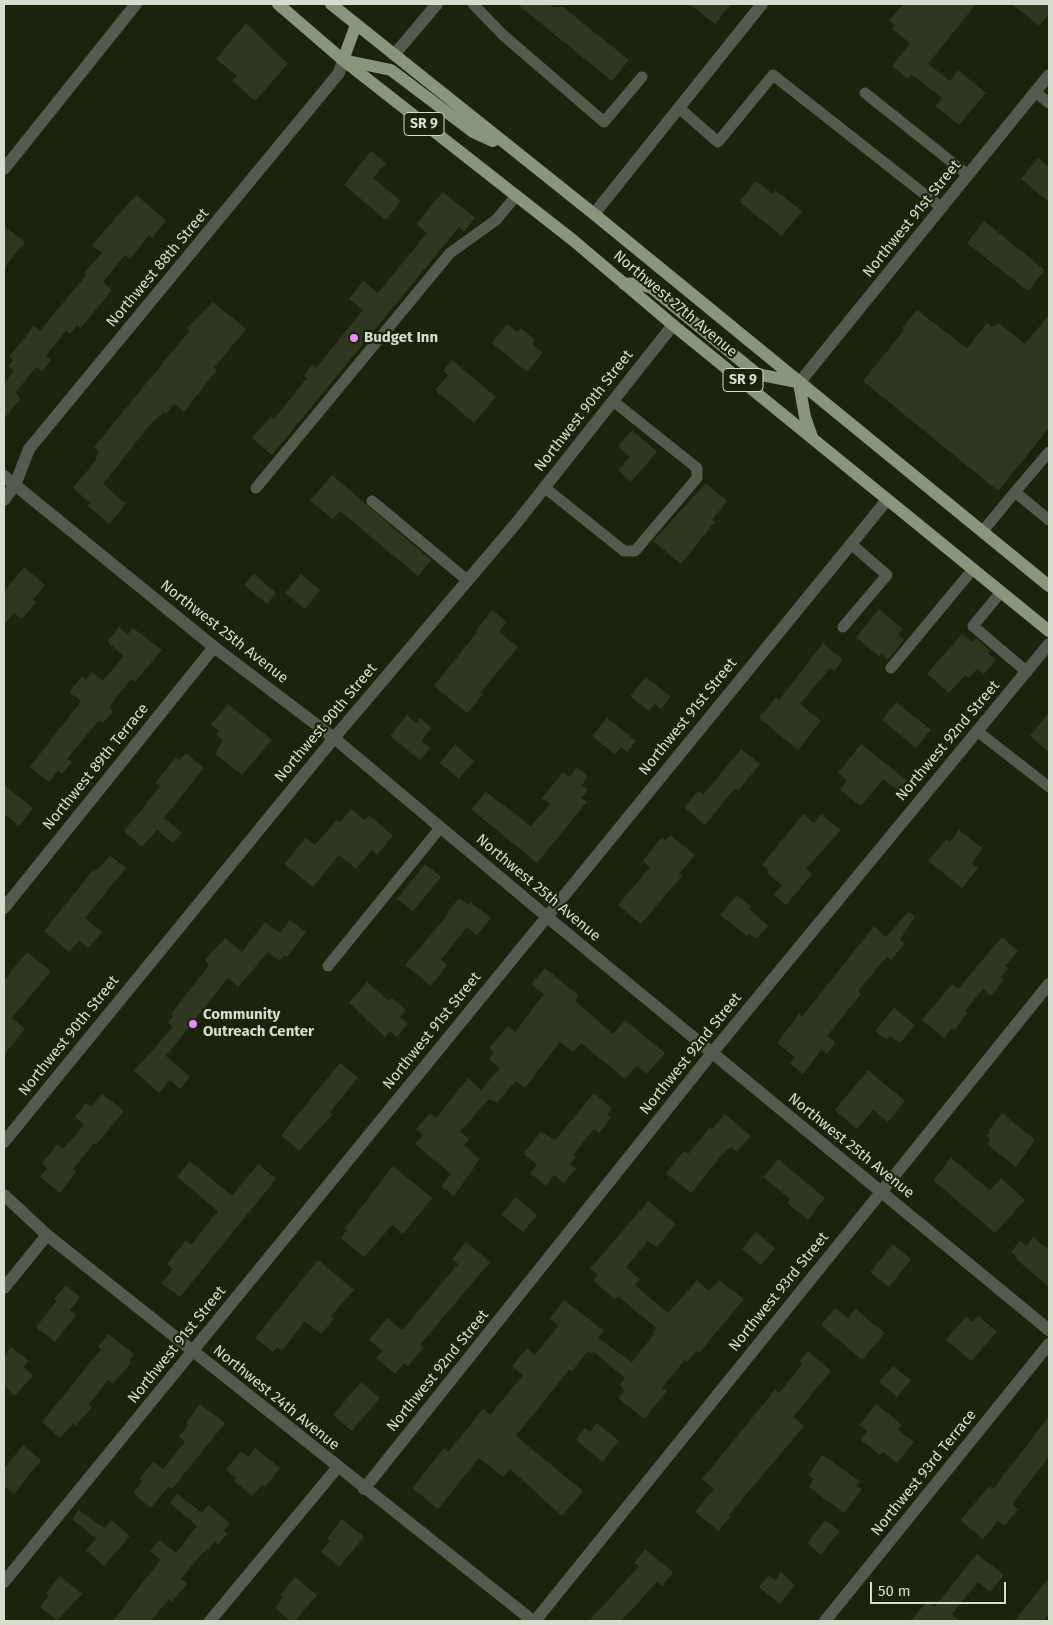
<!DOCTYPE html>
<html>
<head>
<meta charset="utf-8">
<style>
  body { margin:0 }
  #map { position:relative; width:1053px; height:1625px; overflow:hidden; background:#1a230b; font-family:"Fira Sans",sans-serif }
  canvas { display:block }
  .frame { position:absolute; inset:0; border:5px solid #d6ddce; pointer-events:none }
  .scale { position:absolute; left:870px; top:1582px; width:136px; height:22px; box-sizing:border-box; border:2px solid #d6ddce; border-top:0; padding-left:6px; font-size:15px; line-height:18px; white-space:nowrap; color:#d6ddce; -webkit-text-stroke:4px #1a230b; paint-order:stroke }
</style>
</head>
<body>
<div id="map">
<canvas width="1053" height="1625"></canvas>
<div class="frame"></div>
<div class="scale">50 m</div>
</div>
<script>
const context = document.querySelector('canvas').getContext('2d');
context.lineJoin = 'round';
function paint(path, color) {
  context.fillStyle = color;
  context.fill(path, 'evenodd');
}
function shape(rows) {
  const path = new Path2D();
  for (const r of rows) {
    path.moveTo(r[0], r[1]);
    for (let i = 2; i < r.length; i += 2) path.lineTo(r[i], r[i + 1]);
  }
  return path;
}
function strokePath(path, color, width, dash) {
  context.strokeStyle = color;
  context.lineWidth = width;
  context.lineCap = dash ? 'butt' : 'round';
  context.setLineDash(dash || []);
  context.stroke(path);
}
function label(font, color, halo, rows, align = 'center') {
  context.font = font + ' "Fira Sans",sans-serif';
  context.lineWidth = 4.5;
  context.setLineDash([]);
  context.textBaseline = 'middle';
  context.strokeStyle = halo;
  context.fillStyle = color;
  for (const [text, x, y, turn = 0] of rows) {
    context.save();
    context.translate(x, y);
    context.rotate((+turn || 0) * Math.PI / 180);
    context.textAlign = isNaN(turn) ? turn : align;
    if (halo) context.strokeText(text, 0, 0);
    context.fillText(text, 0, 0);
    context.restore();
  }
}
paint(shape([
  [517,4,549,4,553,7,563,7,629,60,612,81],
  [689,4,731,4,715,24],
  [903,4,976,4,928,64,950,81,958,70,986,93,959,125,935,106,942,98,911,74,908,79,892,66,910,43,892,29,895,25,889,21],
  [1012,4,1049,4,1049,14,1039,26],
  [246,23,288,64,255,101,232,81,237,76,216,59],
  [371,151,386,163,373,178,401,201,386,220,344,185],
  [1038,158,1049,167,1049,202,1021,179],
  [756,181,773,194,776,191,802,211,782,236,739,202],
  [443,192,475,218,464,232,459,227,272,455,252,438,271,416,274,419,307,378,304,376,312,365,316,368,363,310,349,299,363,281,378,293,427,233,416,224],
  [136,195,166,220,152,238,149,235,130,259,125,255,103,282,112,290,81,328,77,325,70,334,66,331,46,356,51,360,42,371,36,367,15,393,21,398,4,419,4,383,14,371,8,366,13,360,9,357,34,326,40,331,86,275,84,273,102,253,92,245],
  [984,221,1045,270,1028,291,967,243],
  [4,226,25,242,4,268],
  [213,302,246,329,214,368,217,370,184,412,174,404,166,414,164,412,148,427,103,484,126,504,109,524,88,506,90,503,73,488,97,459,95,458,99,452,94,447,190,330,187,328],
  [917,310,967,348,987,323,992,327,999,323,1025,344,1049,315,1049,428,998,491,863,381,904,330,902,328],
  [507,324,517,332,521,328,535,340,532,344,543,353,527,372,492,343],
  [452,360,496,397,474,423,435,390,448,375,443,371],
  [632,430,657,452,631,482,618,470,630,457,618,446],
  [332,475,431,560,418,576,340,511,333,519,310,501],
  [706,483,727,501,712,520,715,522,681,564,653,541],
  [24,567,45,585,33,600,36,602,22,619,14,613,4,624,4,591],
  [254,574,276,593,267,604,244,585],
  [301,574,320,590,305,609,285,593],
  [879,609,903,629,898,634,904,640,888,660,882,654,880,657,856,637],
  [492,610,506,622,499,632,518,647,481,692,483,694,467,713,434,686,477,632,476,631],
  [119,627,128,634,133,628,162,650,135,682,131,679,109,707,113,711,103,723,99,720,82,741,67,759,72,762,62,774,58,771,49,782,30,767,81,701,69,692,82,676,86,680,92,672,103,681,124,656,107,642],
  [962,634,972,642,976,638,990,651,988,653,996,660,984,674,977,669,969,678,965,675,949,693,927,674],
  [823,643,843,660,834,671,830,668,800,704,821,721,798,750,759,718,776,697,779,700],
  [646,677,671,697,661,709,655,704,649,711,630,696],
  [896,702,931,730,916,748,882,720],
  [228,704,272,740,242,775,215,754,223,740,216,735,219,731,211,725],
  [1049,712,1049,752,1030,736],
  [407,715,416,723,420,718,432,728,421,741,430,748,420,760,390,736],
  [607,718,636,741,627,752,621,747,615,754,592,736],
  [455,744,474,761,459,779,440,763],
  [861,744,915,787,907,797,883,779,861,806,840,790,847,780,838,773],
  [741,749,760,764,738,791,735,788,705,825,684,807,698,791,703,795],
  [186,753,204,768,164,818,182,833,173,843,157,830,142,847,124,831,160,787,155,783,176,757,179,760],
  [577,767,588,776,582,785,588,790,581,798,587,802,537,863,471,809,486,792,531,826,550,804,542,798,563,772,569,777],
  [4,785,33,808,19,826,4,814],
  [351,809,365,820,369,815,393,836,377,855,372,850,356,869,339,855,313,887,284,864,306,838,315,845,337,820,340,822],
  [803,814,814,823,821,814,841,830,806,869,812,874,786,905,774,895,782,885,767,873,769,870,762,865],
  [959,830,983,849,972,863,978,868,962,888,928,861,946,839,950,842],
  [670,835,695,855,679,874,682,876,641,924,618,905,650,867,643,861,661,838,665,841],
  [110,856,126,868,85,918,102,932,88,948,79,941,69,952,44,931,94,869,96,871],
  [425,864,441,877,413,911,397,899],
  [737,895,751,906,749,909,768,926,756,939,749,934,747,936,720,915],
  [459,898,468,905,470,902,491,918,477,935,467,927,441,960,447,965,431,986,405,965,449,913,448,912],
  [908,912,915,916,900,940,904,944,891,960,887,957,858,991,861,994,827,1036,835,1042,827,1054,822,1049,803,1074,790,1064,795,1057,777,1043,799,1014,802,1017,874,926,886,937],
  [290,920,306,932,287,957,284,955,279,961,268,952,238,987,228,978,166,1056,190,1077,180,1089,170,1080,159,1093,134,1071,173,1027,168,1022,173,1016,171,1014,209,965,205,960,225,938,242,952,265,922,280,933],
  [1002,937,1018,951,1005,966,1008,968,1001,977,1004,979,991,996,983,989,965,1011,967,1013,958,1025,954,1030,952,1028,944,1038,922,1020,952,984,958,989],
  [27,952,51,971,12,1018,25,1029,4,1055,4,980],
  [545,968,579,996,575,1001,613,1034,625,1020,665,1053,647,1074,637,1066,625,1079,581,1043,573,1052,560,1042,525,1088,516,1081,497,1103,489,1099,460,1132,469,1139,464,1145,480,1159,454,1196,441,1186,451,1174,415,1144,423,1135,416,1129,430,1113,436,1118,468,1078,481,1090,500,1068,489,1059,494,1052,489,1048,508,1026,515,1032,544,994,531,984],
  [367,982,389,1001,392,998,406,1010,400,1017,408,1024,397,1037,390,1031,385,1037,349,1003],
  [894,1008,915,1025,900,1043,890,1036,887,1040,875,1031],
  [340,1063,358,1078,330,1112,333,1114,299,1151,281,1135],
  [868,1070,905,1101,888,1122,873,1110,857,1129,835,1110],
  [594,1093,612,1108,607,1114,611,1118,599,1133,594,1129,573,1155,576,1157,570,1164,576,1168,564,1183,554,1175,546,1186,530,1173,537,1165,523,1154,541,1132,555,1140],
  [102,1094,124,1111,96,1145,94,1143,73,1169,76,1172,60,1193,40,1177,47,1168,42,1163,57,1145,63,1149,84,1125,75,1117,86,1103,91,1107],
  [1002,1113,1035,1140,1016,1167,987,1144,990,1139,986,1136,990,1132,988,1131],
  [725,1114,751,1136,737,1152,731,1147,723,1154,691,1193,666,1173,684,1151,688,1154,710,1127,712,1129],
  [951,1158,990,1190,1001,1178,1025,1200,995,1233,933,1180],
  [778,1159,825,1198,808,1220,787,1203,790,1199,763,1177],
  [190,1161,232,1196,258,1164,276,1179,180,1297,161,1283,173,1269,167,1264,186,1240,191,1245,218,1211,177,1177],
  [393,1166,432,1198,403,1234,392,1225,364,1257,341,1238,347,1230,345,1228],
  [516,1197,537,1215,523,1232,501,1215],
  [648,1201,676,1224,657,1247,648,1241,626,1267,640,1279,635,1285,668,1313,697,1280,709,1291,719,1280,744,1299,699,1353,697,1351,687,1362,685,1360,662,1388,667,1391,644,1419,618,1398,625,1390,619,1385,625,1378,593,1351,591,1354,588,1351,572,1371,570,1369,516,1436,583,1491,562,1516,510,1469,503,1477,479,1458,438,1509,412,1488,444,1448,448,1452,483,1409,490,1415,523,1375,512,1366,527,1348,535,1355,558,1326,550,1318,564,1300,604,1331,598,1338,632,1362,654,1334,653,1333,656,1328,618,1296,615,1300,593,1280,598,1275,590,1269],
  [756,1232,775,1248,761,1265,742,1249],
  [1033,1237,1049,1250,1049,1287,1016,1259,1017,1257,1011,1252,1020,1241,1026,1246],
  [466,1242,490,1262,420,1345,424,1348,408,1366,404,1363,395,1374,376,1358,383,1351,369,1340,387,1318,402,1330,458,1264,452,1259],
  [893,1244,911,1259,889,1287,870,1272],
  [318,1260,354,1290,331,1316,334,1319,321,1334,305,1321,282,1351,277,1347,273,1352,255,1338],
  [66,1285,80,1297,70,1310,76,1315,55,1342,36,1327,57,1301,54,1299],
  [835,1308,848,1318,855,1309,885,1333,862,1360,821,1325],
  [978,1316,997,1332,971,1361,946,1340,966,1317,972,1322],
  [108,1334,134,1354,129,1361,131,1363,113,1384,108,1380,89,1404,92,1407,76,1426,73,1423,60,1438,42,1422,101,1349,98,1346],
  [11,1347,29,1361,23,1367,33,1375,15,1396,4,1386,4,1356],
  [808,1351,831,1371,793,1417,804,1426,728,1516,730,1517,719,1531,695,1512,714,1489,702,1479,775,1390,779,1393,802,1364,799,1361],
  [893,1366,911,1380,897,1397,879,1382],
  [361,1382,380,1398,352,1431,333,1415],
  [200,1404,225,1423,172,1489,169,1486,151,1508,133,1493,142,1481,139,1479,153,1462,163,1469,185,1442,179,1437,188,1425,186,1423],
  [876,1404,902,1425,898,1430,914,1442,897,1463,883,1452,880,1455,860,1439,867,1431,859,1425],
  [1049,1416,1049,1457,1012,1504,1018,1509,1005,1526,998,1521,983,1539,960,1520,990,1486,993,1489],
  [597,1423,619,1441,602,1462,576,1440,585,1428,590,1432],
  [23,1445,41,1460,14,1494,4,1486,4,1469],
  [255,1448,280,1468,265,1487,262,1485,252,1496,234,1481,236,1478,226,1470,241,1451,248,1457],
  [822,1455,860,1481,857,1486,862,1489,844,1513,809,1487,814,1479,808,1475],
  [177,1494,202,1513,208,1505,230,1523,224,1531,227,1534,218,1545,215,1542,205,1553,203,1552,181,1579,187,1584,172,1602,169,1599,151,1621,113,1621,160,1560,150,1551,160,1540,176,1553,197,1526,170,1503],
  [79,1510,104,1528,111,1520,130,1536,104,1566,86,1550,96,1539,72,1519],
  [342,1519,364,1537,339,1567,321,1552,330,1541,327,1538],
  [825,1520,840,1531,821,1555,807,1543],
  [645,1549,673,1572,662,1586,657,1582,621,1621,589,1621,639,1566,634,1563],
  [977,1554,1004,1575,990,1592,978,1582,952,1614,960,1621,910,1621,928,1601,934,1607],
  [781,1572,795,1585,780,1604,759,1587,769,1575,775,1580],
  [60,1576,82,1594,57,1621,40,1607,49,1595,46,1593],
  [295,1577,317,1595,295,1621,290,1621,275,1608,283,1597,280,1595],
  [1049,1578,1049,1614,1043,1621,1014,1621]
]), '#2d381f');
strokePath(shape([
  [473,4,503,35,604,122,642,77],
  [1035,92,1049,103],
  [865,93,968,175],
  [679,108,718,142,773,75,942,208],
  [1049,452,1015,492,1049,520],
  [544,487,624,551,635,551,697,478,697,468,613,401],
  [256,488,450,253,496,220,516,196],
  [372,501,467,580],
  [982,532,1015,492],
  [1001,592,973,626,1027,672],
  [843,627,887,575,851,544],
  [891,668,973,569],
  [977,731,1049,787],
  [328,966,440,828]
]), '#555a4e', 11);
strokePath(shape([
  [394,55,437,4],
  [4,169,136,4],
  [594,214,762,4],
  [799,383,1049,75],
  [4,476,214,647,334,738,546,916,1049,1330],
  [4,500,15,485,29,449,339,73,343,60],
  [4,908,214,647],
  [4,1142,334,738,518,521,673,325],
  [4,1195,47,1235,533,1621],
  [4,1288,47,1235],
  [364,1489,712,1053,1049,644],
  [4,1582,887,500],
  [210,1621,337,1468],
  [535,1621,1049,984],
  [825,1621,1049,1344]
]), '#555a4e', 12);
strokePath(shape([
  [278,4,343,60,574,241,673,325,1049,631],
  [331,4,594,214,1049,586],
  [356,25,343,60,391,70,473,132,493,141],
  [624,284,638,283,652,288,757,374,797,382],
  [799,383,805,417,812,437]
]), '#8a957d', 12);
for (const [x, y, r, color] of [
  [354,338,5,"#e98dfd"],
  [193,1024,5,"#e98dfd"]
]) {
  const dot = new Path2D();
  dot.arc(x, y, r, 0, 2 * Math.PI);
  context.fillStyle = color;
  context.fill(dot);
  strokePath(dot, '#1a230b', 2);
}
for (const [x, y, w] of [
  [424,124,40],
  [743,380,40]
]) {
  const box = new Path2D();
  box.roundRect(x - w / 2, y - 11.5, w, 23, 4);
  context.fillStyle = '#1a230b';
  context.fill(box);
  strokePath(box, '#d6ddce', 1);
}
label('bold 14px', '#d6ddce', null, [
  ["SR 9",424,124],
  ["SR 9",743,380]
]);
label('15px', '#d6ddce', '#1a230b', [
  ["Northwest 91st Street",912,219,-51],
  ["Northwest 88th Street",158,268,-50],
  ["Northwest 27th Avenue",675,304,40],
  ["Northwest 90th Street",584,411,-52],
  ["Northwest 25th Avenue",224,632,38],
  ["Northwest 91st Street",688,717,-51],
  ["Northwest 90th Street",326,723,-50],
  ["Northwest 92nd Street",948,741,-50],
  ["Northwest 89th Terrace",96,767,-51],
  ["Northwest 25th Avenue",538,888,40],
  ["Northwest 91st Street",432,1031,-51],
  ["Northwest 90th Street",69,1036,-51],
  ["Northwest 92nd Street",691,1054,-51],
  ["Northwest 25th Avenue",851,1146,39],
  ["Northwest 93rd Street",779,1292,-51],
  ["Northwest 91st Street",177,1345,-51],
  ["Northwest 92nd Street",438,1371,-51],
  ["Northwest 24th Avenue",276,1398,39],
  ["Northwest 93rd Terrace",924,1473,-51]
]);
label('bold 15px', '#d6ddce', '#1a230b', [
  ["Budget Inn",364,338],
  ["Community",203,1015],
  ["Outreach Center",203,1032]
], 'left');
</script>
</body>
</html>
